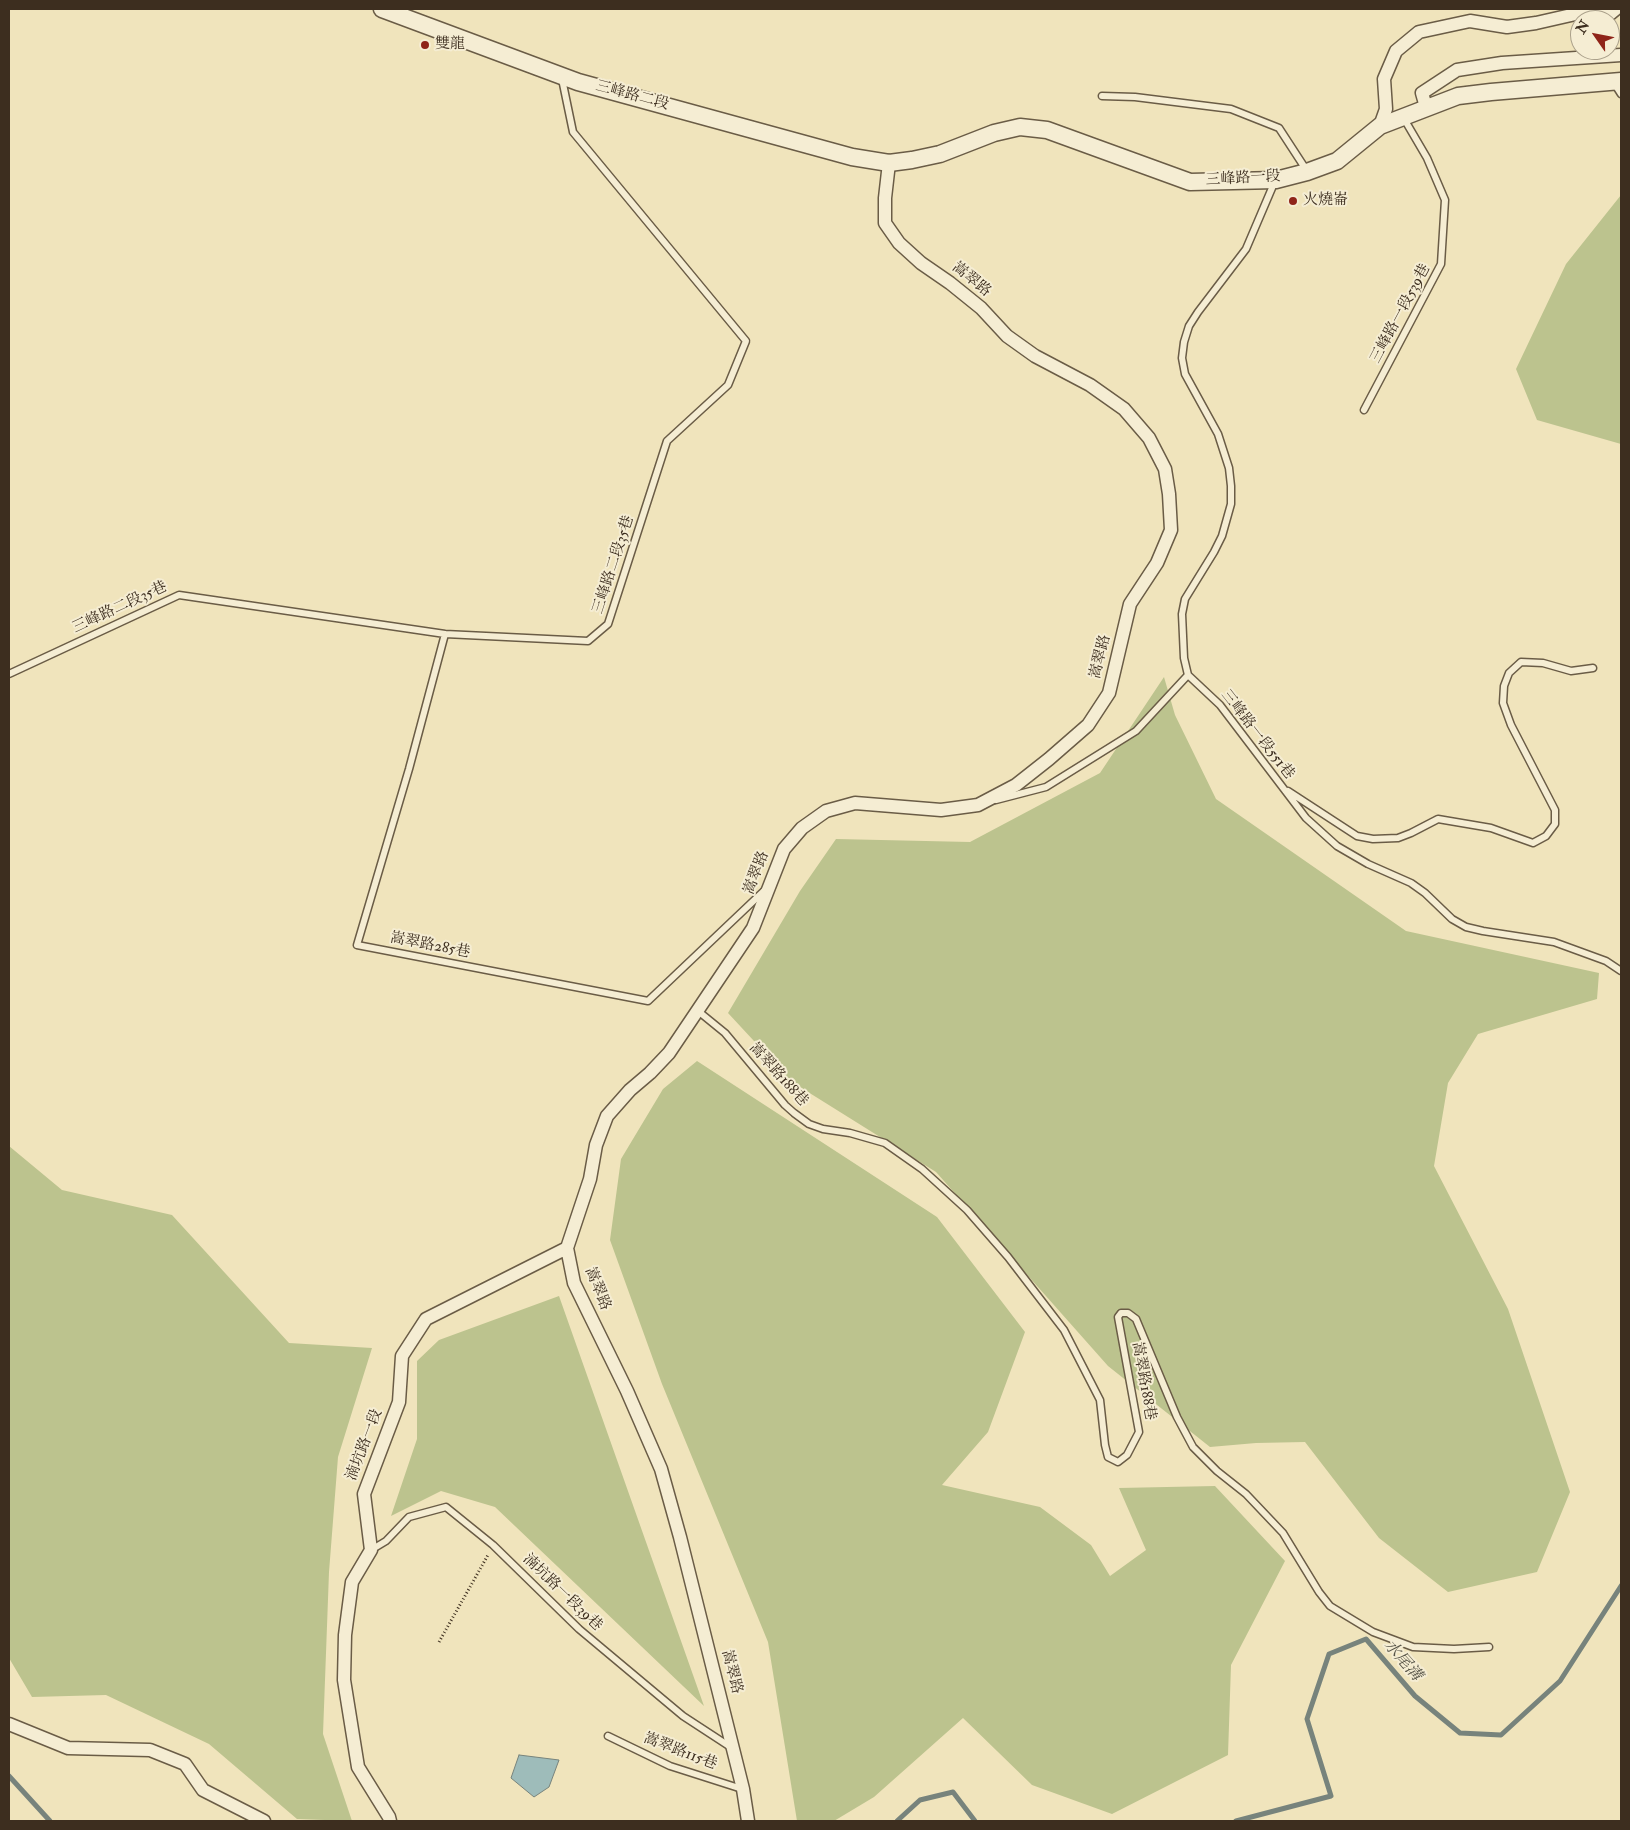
<!DOCTYPE html>
<html>
<head>
<meta charset="utf-8">
<style>
  body { margin:0 }
  #map { position:relative; width:1630px; height:1830px; overflow:hidden; background:#f0e4bc; font-family:"IM FELL Double Pica",serif }
  canvas { display:block }
  .frame { position:absolute; inset:0; border:10px solid #3d2e1f; pointer-events:none }
  .north { position:absolute; left:1570px; top:10px; width:50px; height:50px; box-sizing:border-box; background:#f5edd3; border:1px solid #aba18b; border-radius:50%; rotate:303deg; font-size:14px; font-weight:700; line-height:20px; text-align:center; color:#3d2e1f }
  .north::after { content:''; display:block; margin:auto; width:18px; height:22px; background:#8f2418; clip-path:polygon(50% 0,100% 100%,50% 72%,0 100%) }
</style>
</head>
<body>
<div id="map">
<canvas width="1630" height="1830"></canvas>
<div class="frame"></div>
<div class="north">N</div>
</div>
<script>
const context = document.querySelector('canvas').getContext('2d');
context.lineJoin = 'round';
function paint(path, color) {
  context.fillStyle = color;
  context.fill(path, 'evenodd');
}
function shape(rows) {
  const path = new Path2D();
  for (const r of rows) {
    path.moveTo(r[0], r[1]);
    for (let i = 2; i < r.length; i += 2) path.lineTo(r[i], r[i + 1]);
  }
  return path;
}
function strokePath(path, color, width, dash) {
  context.strokeStyle = color;
  context.lineWidth = width;
  context.lineCap = dash ? 'butt' : 'round';
  context.setLineDash(dash || []);
  context.stroke(path);
}
function label(font, color, halo, rows, align = 'center') {
  context.font = font + ' "IM FELL Double Pica","Noto Serif TC",serif';
  context.lineWidth = 4;
  context.setLineDash([]);
  context.textBaseline = 'middle';
  context.strokeStyle = halo;
  context.fillStyle = color;
  for (const [text, x, y, turn = 0] of rows) {
    context.save();
    context.translate(x, y);
    context.rotate((+turn || 0) * Math.PI / 180);
    context.textAlign = isNaN(turn) ? turn : align;
    if (halo) context.strokeText(text, 0, 0);
    context.fillText(text, 0, 0);
    context.restore();
  }
}
paint(shape([
  [1621,195,1621,444,1537,420,1516,369,1566,264],
  [1164,677,1175,715,1216,799,1406,931,1599,973,1597,999,1478,1034,1448,1083,1434,1166,1508,1309,1570,1492,1537,1572,1448,1592,1379,1538,1305,1442,1256,1443,1210,1447,1108,1366,936,1172,792,1082,728,1013,800,891,836,839,970,842,1100,773],
  [697,1061,937,1217,1025,1332,988,1432,942,1485,1040,1507,1091,1545,1110,1576,1146,1550,1119,1488,1215,1486,1285,1561,1231,1665,1228,1755,1112,1814,1032,1785,963,1718,874,1797,834,1821,797,1821,768,1642,662,1384,610,1240,621,1159,663,1089],
  [9,1146,62,1190,172,1215,289,1343,372,1348,338,1457,329,1572,323,1734,352,1821,297,1819,209,1744,106,1695,32,1697,9,1658],
  [559,1296,704,1706,495,1507,441,1491,391,1516,417,1439,417,1361,439,1340]
]), '#bcc38e');
const water = shape([
  [519,1755,559,1760,549,1787,534,1797,511,1778,519,1755]
]);
paint(water, '#9ebcba');
strokePath(water, '#77837c', 1);
strokePath(shape([
  [9,1776,50,1821],
  [897,1821,920,1800,953,1792,975,1821],
  [1236,1821,1331,1796,1307,1719,1329,1654,1366,1639,1415,1696,1460,1733,1501,1735,1560,1681,1621,1586]
]), '#77837c', 5);
const service = shape([
  [1614,83,1621,94],
  [1102,96,1135,97,1231,109,1279,128,1307,171],
  [1275,181,1246,249,1198,312,1189,326,1184,342,1182,358,1185,374,1218,434,1229,468,1231,486,1231,504,1222,536,1214,552,1185,599,1182,614,1184,658,1188,675,1220,705,1306,818,1337,846,1368,864,1411,883,1425,893,1452,919,1466,927,1483,931,1554,942,1606,961,1621,971],
  [1364,410,1441,264,1445,200,1427,158,1403,117],
  [445,634,409,769,357,945,648,1001,765,890],
  [9,674,179,595,445,634,588,641,608,624,667,441,728,385,746,341,573,132,562,79],
  [1288,791,1357,836,1373,839,1398,838,1411,833,1438,819,1491,828,1533,843,1546,836,1555,824,1555,810,1511,725,1503,703,1504,686,1509,673,1521,662,1543,663,1571,671,1593,668],
  [996,800,1046,787,1136,731,1188,675],
  [698,1011,725,1033,785,1105,794,1113,809,1124,823,1129,850,1133,885,1143,922,1169,967,1210,1008,1257,1064,1330,1100,1400,1105,1445,1108,1457,1118,1462,1127,1455,1139,1432,1118,1317,1121,1313,1128,1313,1136,1319,1177,1417,1193,1447,1217,1471,1246,1494,1283,1533,1319,1592,1330,1606,1373,1632,1413,1647,1454,1649,1489,1647],
  [371,1550,386,1541,409,1517,446,1507,493,1545,579,1629,683,1716,732,1748],
  [608,1736,670,1766,742,1789]
]);
const minor = shape([
  [1426,107,1422,93,1457,70,1502,63,1621,55],
  [1380,126,1386,109,1384,79,1396,51,1419,32,1470,21,1507,27,1536,23,1580,13,1610,14,1616,9],
  [9,1724,68,1748,150,1750,185,1764,203,1790,264,1821],
  [390,1821,389,1817,358,1767,344,1680,345,1635,352,1582,371,1550,364,1494,399,1402,402,1356,426,1319,567,1248],
  [748,1821,743,1789,680,1537,661,1469,627,1391,574,1283,567,1248,590,1179,596,1145,607,1116,630,1090,650,1073,669,1053,753,928,784,849,802,828,826,811,855,803,941,810,978,805,1016,785,1049,759,1088,725,1109,693,1130,604,1157,563,1171,530,1169,494,1165,469,1149,438,1124,409,1090,385,1035,356,1007,336,981,308,950,283,921,263,899,243,885,223,885,198,889,163]
]);
const tertiary = shape([
  [382,9,578,82,852,157,889,163,912,160,940,154,994,133,1020,127,1047,130,1190,182,1276,180,1307,172,1337,161,1380,126,1458,96,1491,92,1621,81]
]);
strokePath(service, '#6a5c46', 9);
strokePath(minor, '#6a5c46', 15);
strokePath(tertiary, '#6a5c46', 19);
strokePath(shape([
  [439,1642,488,1555]
]), '#3d2e1f', 3, [1, 2.5]);
strokePath(service, '#f5edd3', 6);
strokePath(minor, '#f5edd3', 12);
strokePath(tertiary, '#f5edd3', 16);
for (const [x, y, r, color] of [
  [425,45,5,"#8f2418"],
  [1293,201,5,"#8f2418"]
]) {
  const dot = new Path2D();
  dot.arc(x, y, r, 0, 2 * Math.PI);
  context.fillStyle = color;
  context.fill(dot);
  strokePath(dot, '#f5edd3', 2);
}
label('15px', '#3d2e1f', '#f5edd3', [
  ["雙龍",435,45],
  ["火燒崙",1303,201]
], 'left');
label('15px', '#3d2e1f', '#f5edd3', [
  ["三峰路二段",632,96,15],
  ["三峰路一段",1243,179,-3],
  ["嵩翠路",971,280,39],
  ["三峰路一段539巷",1401,314,-62],
  ["三峰路二段35巷",614,565,-72],
  ["三峰路二段35巷",120,608,-25],
  ["嵩翠路",1101,657,-76],
  ["三峰路一段551巷",1257,735,52],
  ["嵩翠路",757,873,-69],
  ["嵩翠路285巷",430,946,11],
  ["嵩翠路188巷",778,1075,48],
  ["嵩翠路",597,1289,68],
  ["嵩翠路188巷",1143,1381,80],
  ["湳坑路一段",365,1445,-69],
  ["湳坑路一段39巷",562,1593,44],
  ["嵩翠路",731,1672,76],
  ["嵩翠路115巷",680,1752,21]
]);
label('italic 16px', '#555246', '#f5edd3', [
  ["水尾溝",1402,1661,49]
]);
</script>
</body>
</html>
